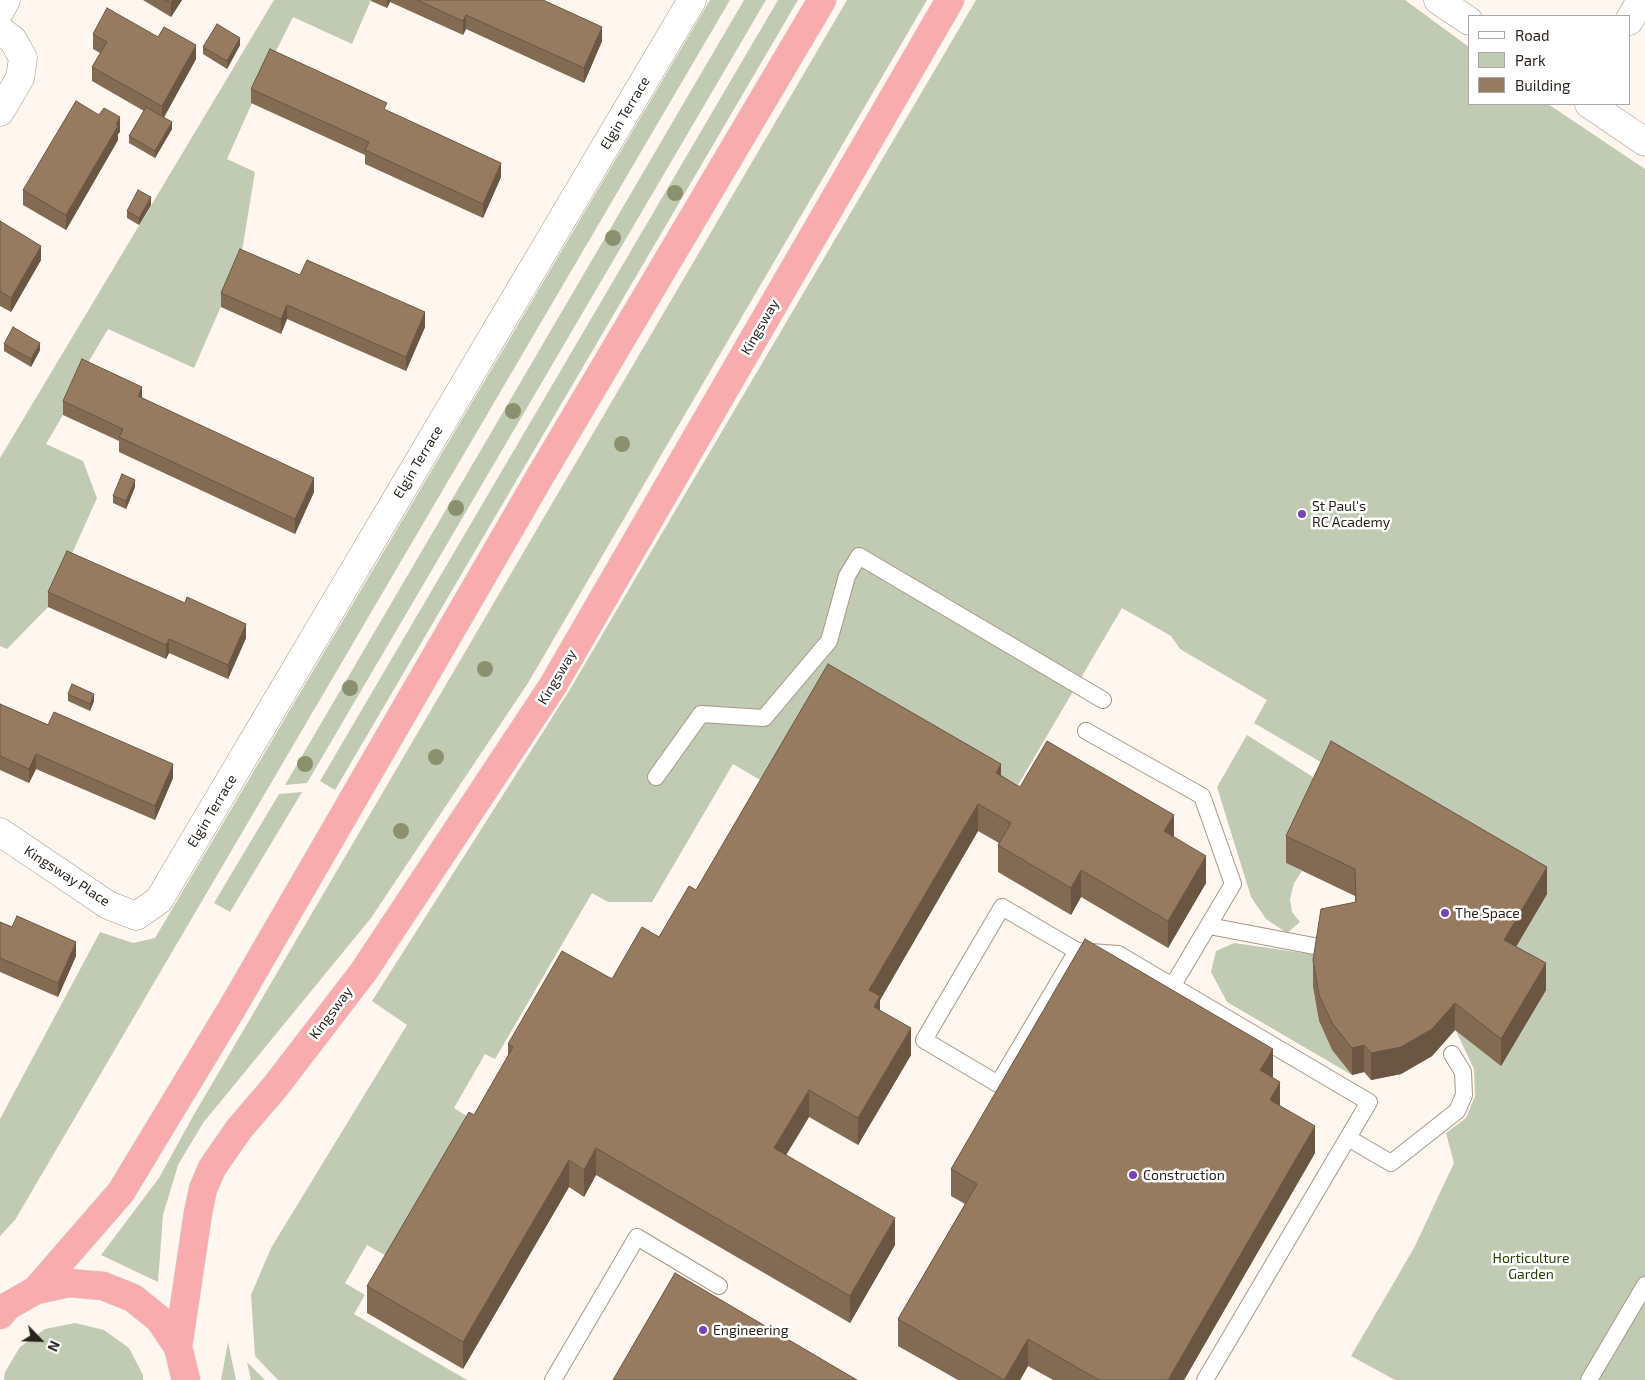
<!DOCTYPE html>
<html>
<head>
<meta charset="utf-8">
<style>
  body { margin:0 }
  #map { position:relative; width:1645px; height:1380px; overflow:hidden; background:#fef6ef; font-family:"Exo 2",sans-serif }
  canvas { display:block }
  .legend { position:absolute; left:1468px; top:15px; width:162px; height:90px; box-sizing:border-box; background:#fff; border:1px solid #aaa7a5; margin:0; padding:6px 9px; list-style:none; font-size:15px; color:#2b241d }
  .legend li { display:flex; align-items:center; gap:10px; height:25px }
  .legend b { width:25px; border:1px solid #aaa7a5 }
  .north { position:absolute; left:15px; top:1315px; width:50px; height:50px; -webkit-text-stroke:4px #fff; paint-order:stroke; rotate:114deg; font-size:14px; font-weight:700; line-height:20px; text-align:center; color:#2b241d }
  .north::after { content:''; display:block; margin:auto; width:18px; height:22px; background:#2b241d; clip-path:polygon(50% 0,100% 100%,50% 72%,0 100%) }
</style>
</head>
<body>
<div id="map">
<canvas width="1645" height="1380"></canvas>
<ul class="legend">
<li><b style="height:6px;background:#fff"></b>Road</li>
<li><b style="height:14px;background:#c1cbb3"></b>Park</li>
<li><b style="height:14px;background:#977b60"></b>Building</li>
</ul>
<div class="north">N</div>
</div>
<script>
const context = document.querySelector('canvas').getContext('2d');
context.lineJoin = 'round';
function paint(path, color) {
  context.fillStyle = color;
  context.fill(path, 'evenodd');
}
function shape(rows) {
  const path = new Path2D();
  for (const r of rows) {
    path.moveTo(r[0], r[1]);
    for (let i = 2; i < r.length; i += 2) path.lineTo(r[i], r[i + 1]);
  }
  return path;
}
function strokePath(path, color, width, dash) {
  context.strokeStyle = color;
  context.lineWidth = width;
  context.lineCap = dash ? 'butt' : 'round';
  context.setLineDash(dash || []);
  context.stroke(path);
}
function label(font, color, halo, rows, align = 'center') {
  context.font = font + ' "Exo 2",sans-serif';
  context.lineWidth = 5;
  context.setLineDash([]);
  context.textBaseline = 'middle';
  context.strokeStyle = halo;
  context.fillStyle = color;
  for (const [text, x, y, turn = 0] of rows) {
    context.save();
    context.translate(x, y);
    context.rotate((+turn || 0) * Math.PI / 180);
    context.textAlign = isNaN(turn) ? turn : align;
    if (halo) context.strokeText(text, 0, 0);
    context.fillText(text, 0, 0);
    context.restore();
  }
}
paint(shape([
  [274,0,371,0,352,44,293,17,270,63,227,159,255,172,240,263,194,368,108,329,82,373,63,415,46,444,83,461,97,498,48,607,7,649,0,646,0,458],
  [710,0,730,0,15,1220,0,1236,0,1119,100,932,133,943,155,938],
  [744,0,766,0,307,783,285,785],
  [778,0,798,0,335,790,320,781],
  [847,0,927,0,528,683,371,918,203,1123,178,1165,163,1215,158,1282,101,1255,159,1178,192,1118],
  [976,0,1405,0,1469,47,1469,104,1548,104,1645,169,1645,1380,1395,1380,1351,1356,1414,1248,1454,1163,1446,1133,1466,1118,1475,1096,1474,1069,1331,768,1254,723,1267,700,1180,649,1171,636,1122,608,1018,785,835,679,772,787,733,764,652,902,608,902,592,893,495,1059,485,1054,454,1108,478,1123,397,1262,367,1245,345,1283,365,1295,354,1314,467,1380,278,1380,255,1356,251,1295,271,1248,407,1025,372,1001,569,691],
  [1247,735,1324,784,1286,863,1302,871,1294,883,1290,899,1292,912,1300,922,1287,933,1266,919,1251,897,1217,787],
  [302,792,230,912,214,903,279,794],
  [1234,943,1318,955,1313,987,1319,1021,1332,1050,1352,1075,1227,1002,1211,972,1216,951],
  [75,1323,104,1330,129,1348,143,1375,143,1380,4,1380,5,1372,20,1347,45,1329],
  [228,1342,236,1380,221,1380],
  [247,1362,265,1380,251,1380]
]), '#c1cbb3');
const lane = shape([
  [1086,731,1202,796,1233,884,1173,985],
  [656,777,701,714,764,718,829,641,847,576,859,556,1103,700],
  [1209,926,1314,946],
  [1077,951,998,1084,924,1040,1002,907,1077,951,1118,954,1369,1102,1205,1380],
  [1348,1138,1391,1163,1457,1111,1464,1095,1463,1072,1452,1054],
  [553,1380,637,1237,719,1286],
  [1589,1380,1645,1285]
]);
const street = shape([
  [1438,0,1469,21],
  [0,11,6,0],
  [1629,21,1641,0],
  [0,30,13,40,23,58,20,78,0,112],
  [1589,104,1645,142],
  [0,832,108,905,136,916,159,900,692,0]
]);
const highway = shape([
  [36,1290,121,1192,231,1010,542,473,822,0],
  [0,1315,8,1306,36,1290,69,1283,103,1286,133,1298,159,1319,178,1347,186,1380],
  [178,1347,198,1213,203,1189,212,1168,239,1129,275,1087,364,971,552,687,950,0]
]);
strokePath(lane, '#a89685', 18);
strokePath(street, '#a89685', 29);
strokePath(highway, '#d5d3d2', 29);
strokePath(lane, '#fff', 16);
strokePath(street, '#fff', 28);
strokePath(highway, '#f9acae', 28);
context.fillStyle = '#8b916e';
for (const [x, y] of [
  [675,193],
  [613,238],
  [513,411],
  [622,444],
  [456,508],
  [485,669],
  [350,688],
  [436,757],
  [305,764],
  [401,831]
]) {
  context.beginPath();
  context.arc(x, y, 8, 0, 2 * Math.PI);
  context.fill();
}
paint(shape([
  [143,0,182,0,171,17],
  [371,0,543,0,602,41,584,83,466,29,463,35,390,2,387,8,371,1],
  [93,34,196,59,164,117,172,129,155,158,129,143,129,136,144,111,92,81,92,67,100,53,93,49],
  [240,45,227,69,203,54,203,47],
  [251,89,387,111,501,177,483,218,365,164,365,155,251,103],
  [120,132,118,134,118,140,66,230,23,205,23,190],
  [151,205,139,225,127,218,127,211],
  [0,221,41,260,11,312,0,306],
  [300,275,425,327,406,371,287,319,281,334,221,307,221,293],
  [4,344,40,350,31,367,4,351],
  [142,398,314,492,295,534,119,452,119,441,63,415,63,401],
  [135,487,126,509,113,503,113,496],
  [48,592,246,638,228,679,169,653,166,659,48,607],
  [68,694,94,701,90,711,68,701],
  [0,704,173,778,155,820,36,769,29,783,0,770],
  [1001,775,1020,787,1174,837,1206,883,1168,948,1081,897,1071,915,998,872,998,845,999,843,978,831,880,1000,880,1010,911,1055,858,1145,809,1117,786,1155,895,1245,850,1323,596,1175,584,1197,569,1187,463,1369,367,1313,367,1286,474,1115,508,1056,508,1044,612,979,659,937,696,890],
  [1286,836,1547,894,1516,947,1546,990,1501,1066,1455,1030,1432,1056,1401,1074,1371,1080,1364,1072,1352,1075,1332,1050,1319,1021,1313,987,1313,960,1355,903,1355,896,1286,863],
  [0,922,76,956,58,997,0,972],
  [1273,1076,1272,1077,1280,1106,1315,1153,1184,1380,1053,1380,1028,1366,1020,1380,958,1380,898,1346,898,1319,965,1204,951,1196,951,1169]
]), '#826a53');
paint(shape([
  [173,0,182,0,171,17,171,3],
  [387,0,390,0,390,2,387,8],
  [466,15,466,29,463,35,463,21],
  [602,27,602,41,584,83,584,68],
  [240,38,240,45,227,69,227,61],
  [196,45,196,59,162,121,162,106],
  [120,117,120,132,118,134,118,140,66,230,66,215],
  [172,122,172,129,155,158,155,151],
  [501,163,501,177,483,218,483,204],
  [151,197,151,205,139,225,139,218],
  [41,246,41,260,11,312,11,298],
  [287,305,287,319,281,334,281,319],
  [425,312,425,327,406,371,406,357],
  [40,343,40,350,31,367,31,359],
  [142,387,142,402,138,396],
  [314,478,314,492,295,534,295,519],
  [135,480,135,487,126,509,126,501],
  [246,624,246,638,228,679,228,665],
  [169,639,169,653,166,659,166,645],
  [94,694,94,701,90,711,90,704],
  [36,754,36,769,29,783,29,769],
  [173,764,173,778,155,820,155,806],
  [1001,764,1001,791,996,773],
  [978,804,978,831,880,1000,880,1023,874,1033,869,990],
  [1174,815,1174,842,1164,831],
  [1206,856,1206,883,1168,948,1168,921],
  [1547,867,1547,894,1504,967,1504,940],
  [1081,870,1081,897,1071,915,1071,888],
  [76,942,76,956,58,997,58,983],
  [1546,963,1546,990,1501,1066,1501,1039],
  [1455,1003,1455,1030,1432,1056,1401,1074,1371,1080,1371,1053],
  [911,1028,911,1055,858,1145,858,1118],
  [1364,1045,1364,1072,1352,1075,1352,1048],
  [1273,1049,1273,1076,1260,1097,1260,1070],
  [1280,1082,1280,1109,1270,1100],
  [809,1090,809,1117,774,1175,774,1148],
  [1315,1126,1315,1153,1184,1380,1168,1380],
  [596,1148,596,1175,584,1197,584,1170],
  [569,1160,569,1187,463,1369,463,1342],
  [895,1218,895,1245,850,1323,850,1296],
  [1028,1339,1028,1366,1020,1380,1005,1380]
]), '#6a5643');
const building = shape([
  [166,0,173,0,171,3,166,0],
  [417,0,543,0,602,27,584,68,466,15,463,21,417,0],
  [107,8,158,37,164,27,196,45,162,106,92,67,107,42,93,34,107,8],
  [217,24,240,38,227,61,203,47,217,24],
  [270,49,387,103,384,109,501,163,483,204,365,150,369,142,251,89,270,49],
  [76,101,99,115,104,108,120,117,116,124,118,126,66,215,23,190,76,101],
  [146,107,172,122,155,151,129,136,146,107],
  [138,190,151,197,139,218,127,211,138,190],
  [0,221,41,246,11,298,0,291,0,221],
  [240,249,300,275,307,260,425,312,406,357,287,305,281,319,221,293,240,249],
  [13,327,40,343,31,359,4,344,13,327],
  [82,359,142,387,138,396,314,478,295,519,119,437,123,429,63,401,82,359],
  [122,474,135,480,126,501,113,496,122,474],
  [67,551,185,603,187,597,246,624,228,665,169,639,166,645,48,592,67,551],
  [828,664,1001,764,996,773,1020,787,1047,741,1174,815,1164,831,1206,856,1168,921,1081,870,1071,888,998,845,1011,823,978,804,869,990,880,996,874,1007,911,1028,858,1118,809,1090,774,1148,895,1218,850,1296,596,1148,584,1170,569,1160,463,1342,367,1286,469,1112,474,1115,513,1047,508,1044,562,951,612,979,642,927,659,937,689,886,696,890,828,664],
  [72,684,94,694,90,704,68,694,72,684],
  [0,704,48,725,54,712,173,764,155,806,36,754,29,769,0,756,0,704],
  [1331,741,1547,867,1504,940,1546,963,1501,1039,1455,1003,1432,1029,1401,1047,1371,1053,1364,1045,1352,1048,1332,1023,1319,995,1313,960,1321,909,1356,902,1355,869,1286,836,1331,741],
  [17,916,76,942,58,983,0,958,0,922,12,927,17,916],
  [1085,939,1273,1049,1260,1070,1280,1082,1270,1100,1315,1126,1168,1380,1099,1380,1028,1339,1004,1380,898,1319,977,1184,951,1169,1085,939],
  [675,1273,857,1380,613,1380,675,1273]
]);
paint(building, '#977b60');
strokePath(building, '#6a5643', 1);
for (const [x, y, r, color] of [
  [1302,514,5,"#7942b9"],
  [1445,913,5,"#7942b9"],
  [1133,1175,5,"#7942b9"],
  [703,1330,5,"#7942b9"]
]) {
  const dot = new Path2D();
  dot.arc(x, y, r, 0, 2 * Math.PI);
  context.fillStyle = color;
  context.fill(dot);
  strokePath(dot, '#fff', 2);
}
label('14px', '#2b241d', '#fff', [
  ["Elgin Terrace",625,113,-59],
  ["Kingsway",760,327,-60],
  ["Elgin Terrace",418,462,-59],
  ["Kingsway",557,677,-59],
  ["Elgin Terrace",212,811,-59],
  ["Kingsway Place",67,876,33],
  ["Kingsway",331,1013,-53]
]);
label('14px', '#2b241d', '#fff', [
  ["St Paul's",1312,506],
  ["RC Academy",1312,522],
  ["The Space",1455,913],
  ["Construction",1143,1175],
  ["Engineering",713,1330]
], 'left');
label('14px', '#2d3f05', '#fff', [
  ["Horticulture",1531,1258],
  ["Garden",1531,1274]
]);
</script>
</body>
</html>
